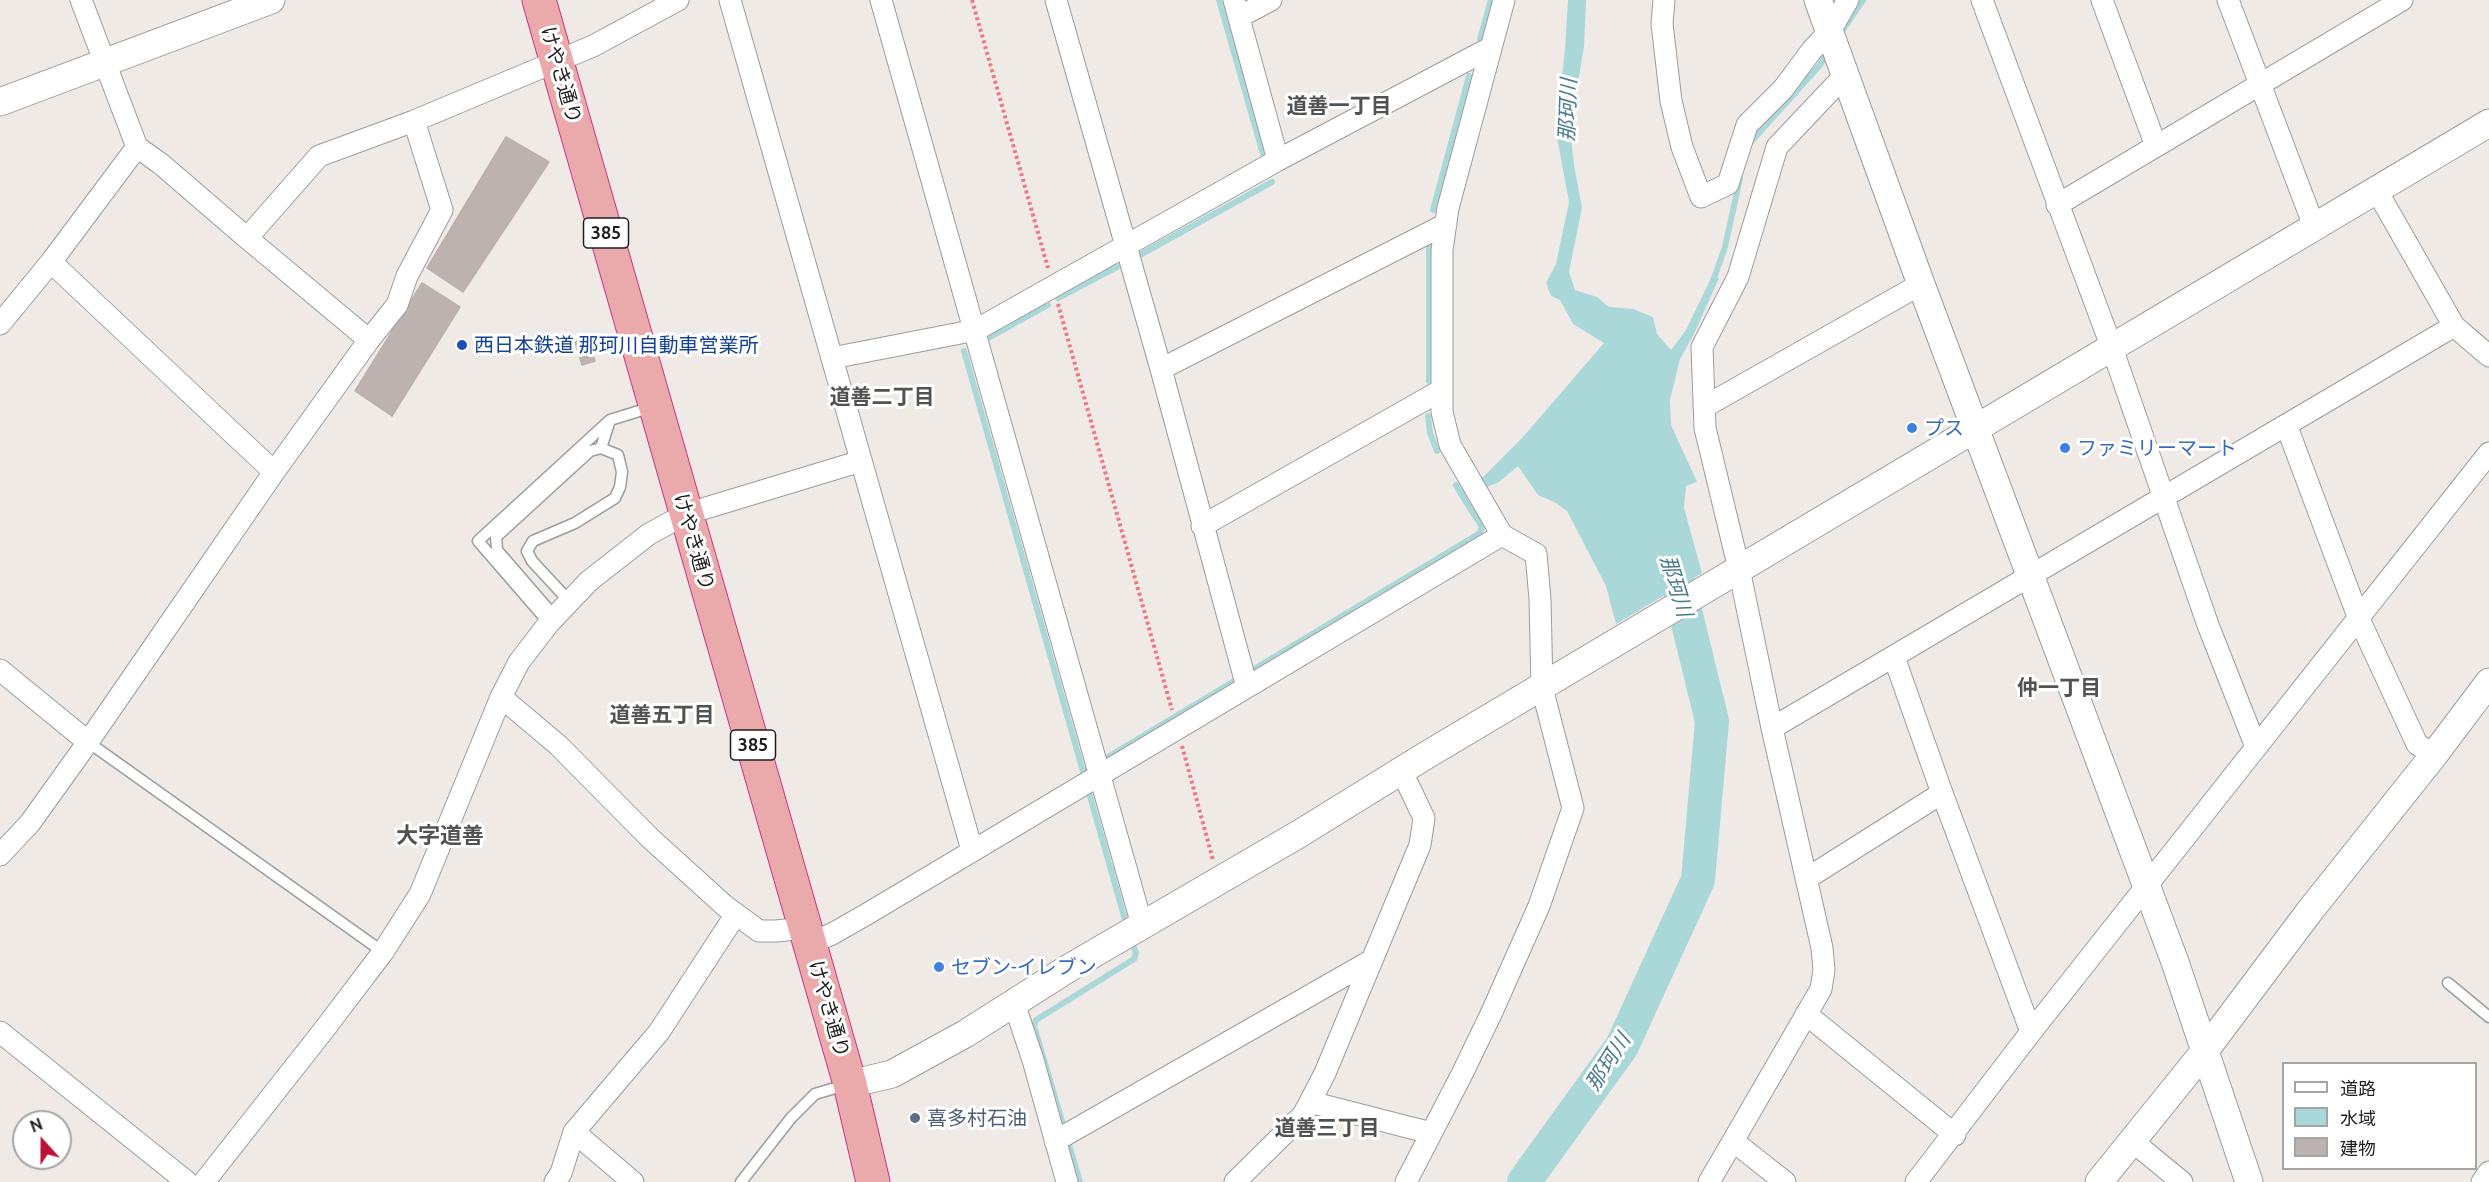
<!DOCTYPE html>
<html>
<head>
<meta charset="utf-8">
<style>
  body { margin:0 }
  #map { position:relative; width:2489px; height:1182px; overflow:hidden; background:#efeae6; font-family:Ubuntu,"Noto Sans JP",sans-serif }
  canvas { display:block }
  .legend { position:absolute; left:2282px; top:1062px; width:195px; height:108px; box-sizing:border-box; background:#fff; border:2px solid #a5a5a5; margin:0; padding:8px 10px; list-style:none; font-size:18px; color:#1f1f1f }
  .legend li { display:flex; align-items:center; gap:12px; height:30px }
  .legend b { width:30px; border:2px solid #a5a5a5 }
  .north { position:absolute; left:12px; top:1110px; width:60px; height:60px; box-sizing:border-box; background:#fff; border:2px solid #a5a5a5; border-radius:50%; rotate:339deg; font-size:16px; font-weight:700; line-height:24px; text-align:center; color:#1f1f1f }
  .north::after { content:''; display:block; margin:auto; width:21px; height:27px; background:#bd1136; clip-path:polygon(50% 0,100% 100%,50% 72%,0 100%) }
</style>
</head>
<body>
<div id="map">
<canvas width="2489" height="1182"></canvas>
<ul class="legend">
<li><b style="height:8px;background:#fff"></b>道路</li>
<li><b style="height:16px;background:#aad8d9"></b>水域</li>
<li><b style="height:16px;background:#bcb2af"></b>建物</li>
</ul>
<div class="north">N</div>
</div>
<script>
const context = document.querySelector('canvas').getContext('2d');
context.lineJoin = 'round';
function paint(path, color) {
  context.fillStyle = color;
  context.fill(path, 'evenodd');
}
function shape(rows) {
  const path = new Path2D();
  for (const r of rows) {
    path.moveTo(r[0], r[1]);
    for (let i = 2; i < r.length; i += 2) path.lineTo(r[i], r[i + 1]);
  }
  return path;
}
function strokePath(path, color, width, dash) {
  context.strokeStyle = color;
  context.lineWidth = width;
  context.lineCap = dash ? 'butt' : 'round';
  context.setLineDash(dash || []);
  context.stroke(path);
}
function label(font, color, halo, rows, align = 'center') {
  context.font = font + ' Ubuntu,"Noto Sans JP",sans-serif';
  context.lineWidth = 6;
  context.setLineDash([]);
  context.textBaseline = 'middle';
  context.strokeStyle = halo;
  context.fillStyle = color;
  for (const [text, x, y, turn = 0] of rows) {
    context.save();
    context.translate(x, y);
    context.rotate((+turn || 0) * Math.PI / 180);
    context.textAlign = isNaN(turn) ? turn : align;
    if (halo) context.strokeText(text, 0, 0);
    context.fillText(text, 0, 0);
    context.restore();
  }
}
paint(shape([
  [1568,0,1586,0,1584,47,1570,129,1574,165,1582,208,1569,272,1575,290,1597,297,1609,307,1633,309,1653,317,1657,334,1671,350,1686,330,1712,276,1719,278,1694,334,1680,359,1670,400,1671,425,1697,482,1686,486,1684,508,1702,573,1616,624,1606,586,1567,511,1556,503,1538,495,1518,466,1499,482,1487,487,1480,480,1523,437,1604,343,1573,324,1560,300,1551,296,1546,283,1556,264,1569,202,1556,132,1565,49]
]), '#aad8d9');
strokePath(shape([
  [1219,0,1263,154],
  [1840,34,1863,0],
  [1480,39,1491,0],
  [1750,143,1820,65,1828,53],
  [1433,210,1469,76],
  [1429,248,1429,381],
  [1138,256,1272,182],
  [1712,284,1725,247,1740,178],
  [1058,298,1117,267],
  [983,341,1048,305],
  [964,351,1127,927],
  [1428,416,1430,433,1437,451],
  [1456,485,1461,494],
  [1083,772,1480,533,1482,527,1461,494,1466,492],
  [1080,1182,1034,1026,1036,1020,1134,959,1136,953,1131,939]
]), '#aad8d9', 6);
strokePath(shape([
  [1524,1182,1622,1046,1698,880,1712,721,1672,558,1661,543]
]), '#aad8d9', 34);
const building = shape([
  [506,137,549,162,463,292,427,268,506,137],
  [422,283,460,307,392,416,355,391,422,283],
  [587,336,595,361,582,365,575,342,587,336]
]);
paint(building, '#bcb2af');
strokePath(building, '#bfaea9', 1.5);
const service = shape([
  [601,448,610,420],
  [555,617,497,550,496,537,590,451,601,448,618,455,622,472,620,487,615,498,575,523,533,541,527,551,532,561,570,602],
  [549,623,478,541,610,420,652,407],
  [88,742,383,952],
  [2448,983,2489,1017],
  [741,1182,791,1118,815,1094,845,1085]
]);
const minor = shape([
  [81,0,137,147,161,164,247,238],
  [730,0,972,850],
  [881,0,1142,925],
  [1056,0,1161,369,1247,687],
  [1234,0,1278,160],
  [1664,0,1662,24,1671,101,1682,147,1701,197,1728,184,1747,125,1783,89,1812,50,1830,31,1848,0],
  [1982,0,2112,348,2208,625,2256,747],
  [2102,0,2156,146],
  [2228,0,2314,226],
  [1239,17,1271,0],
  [414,121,442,210,407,276,397,305,369,340,247,238,319,156,414,121,593,46,678,0],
  [2377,191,2454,326,2489,356],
  [2057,205,2402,0],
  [51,262,274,472],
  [0,324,51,262,137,147],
  [832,358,976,330,1278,160,1490,48],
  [1161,369,1446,224],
  [1704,407,1921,284],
  [2287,427,2359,619,2417,744,2434,755],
  [1202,526,1440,391],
  [1894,657,1942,793,2031,1032],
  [0,670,88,742],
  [501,697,558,745,650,838,725,906,759,931,776,931,806,928],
  [1772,728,2454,326],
  [0,855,30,823,88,742,274,472,369,340],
  [1806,879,1942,793],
  [810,943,832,934,867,914,1502,535],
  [1014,1003,1033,1060,1067,1182],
  [1806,1014,1955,1135],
  [0,1032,187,1182],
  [1310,1102,1431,1133],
  [574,1132,633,1182],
  [1055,1141,1372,960],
  [1733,1141,1821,989,1824,970,1822,948,1772,728,1739,569,1705,428,1702,347,1738,277,1777,147,1845,75],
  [2132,1141,2182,1182],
  [204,1182,323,1031,383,952,420,894,501,697,519,662,549,623,589,581,649,534,686,514,861,461],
  [555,1182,561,1173,574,1132,659,1032,736,914],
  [1235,1182,1303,1115,1310,1102,1325,1073,1420,845,1424,818,1401,770],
  [1406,1182,1462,1074,1491,1014,1539,906,1573,808,1542,688,1540,599,1536,554,1502,535,1450,445,1442,412,1442,250,1448,208,1504,0],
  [1709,1182,1733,1141,1785,1182],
  [1916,1182,2031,1032,2489,453],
  [2482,1182,2489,1172]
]);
const tertiary = shape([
  [1818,0,1921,284,2175,962,2249,1182],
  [0,102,271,0],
  [850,1084,892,1074,965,1034,1069,968,1299,834,1425,756,2489,123],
  [2099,1182,2204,1052,2309,912,2434,755,2489,682]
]);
const trunk = shape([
  [539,0,850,1084,873,1182]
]);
strokePath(service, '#9c9c9c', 13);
strokePath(minor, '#9c9c9c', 23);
strokePath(tertiary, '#9c9c9c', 29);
strokePath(trunk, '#cc3488', 35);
strokePath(shape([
  [972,0,1048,268],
  [1058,304,1172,710],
  [1182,746,1213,860]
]), '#ee7885', 4, [3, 3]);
strokePath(service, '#fff', 10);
strokePath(minor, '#fff', 21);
strokePath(tertiary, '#fff', 27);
strokePath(trunk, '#eaaaac', 33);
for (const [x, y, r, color] of [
  [462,345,6,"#1a4fb4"],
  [1912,428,6,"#3f7fe0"],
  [2065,448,6,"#3f7fe0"],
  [939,967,6,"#3f7fe0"],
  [915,1118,6,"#5c6f8a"]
]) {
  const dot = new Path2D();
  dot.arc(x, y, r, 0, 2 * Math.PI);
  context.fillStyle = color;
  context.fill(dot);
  strokePath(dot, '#fff', 2);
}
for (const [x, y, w] of [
  [606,233,45],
  [753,745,45]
]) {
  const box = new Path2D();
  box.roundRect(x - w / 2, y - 15, w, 30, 4.5);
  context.fillStyle = '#fff';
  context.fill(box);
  strokePath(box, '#1f1f1f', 1.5);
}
label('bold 18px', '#1f1f1f', null, [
  ["385",606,233],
  ["385",753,745]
]);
label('20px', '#1f1f1f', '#fff', [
  ["けやき通り",561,75,74],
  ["けやき通り",694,542,74],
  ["けやき通り",829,1009,74]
]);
label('20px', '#164399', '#fff', [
  ["西日本鉄道 那珂川自動車営業所",474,345]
], 'left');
label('20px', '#366cbe', '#fff', [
  ["プス",1924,428],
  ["ファミリーマート",2077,448],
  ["セブン-イレブン",951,967]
], 'left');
label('20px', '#4e5e75', '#fff', [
  ["喜多村石油",927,1118]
], 'left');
label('bold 21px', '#525252', '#fff', [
  ["道善一丁目",1339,106],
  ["道善二丁目",882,397],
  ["仲一丁目",2059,688],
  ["道善五丁目",662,715],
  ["道善三丁目",1327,1128]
]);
label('italic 21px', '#497c90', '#fff', [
  ["那珂川",1568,110,-88],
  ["那珂川",1676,586,73],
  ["那珂川",1608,1062,-57]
]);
label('bold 22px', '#525252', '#fff', [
  ["大字道善",440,836]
]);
</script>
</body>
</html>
